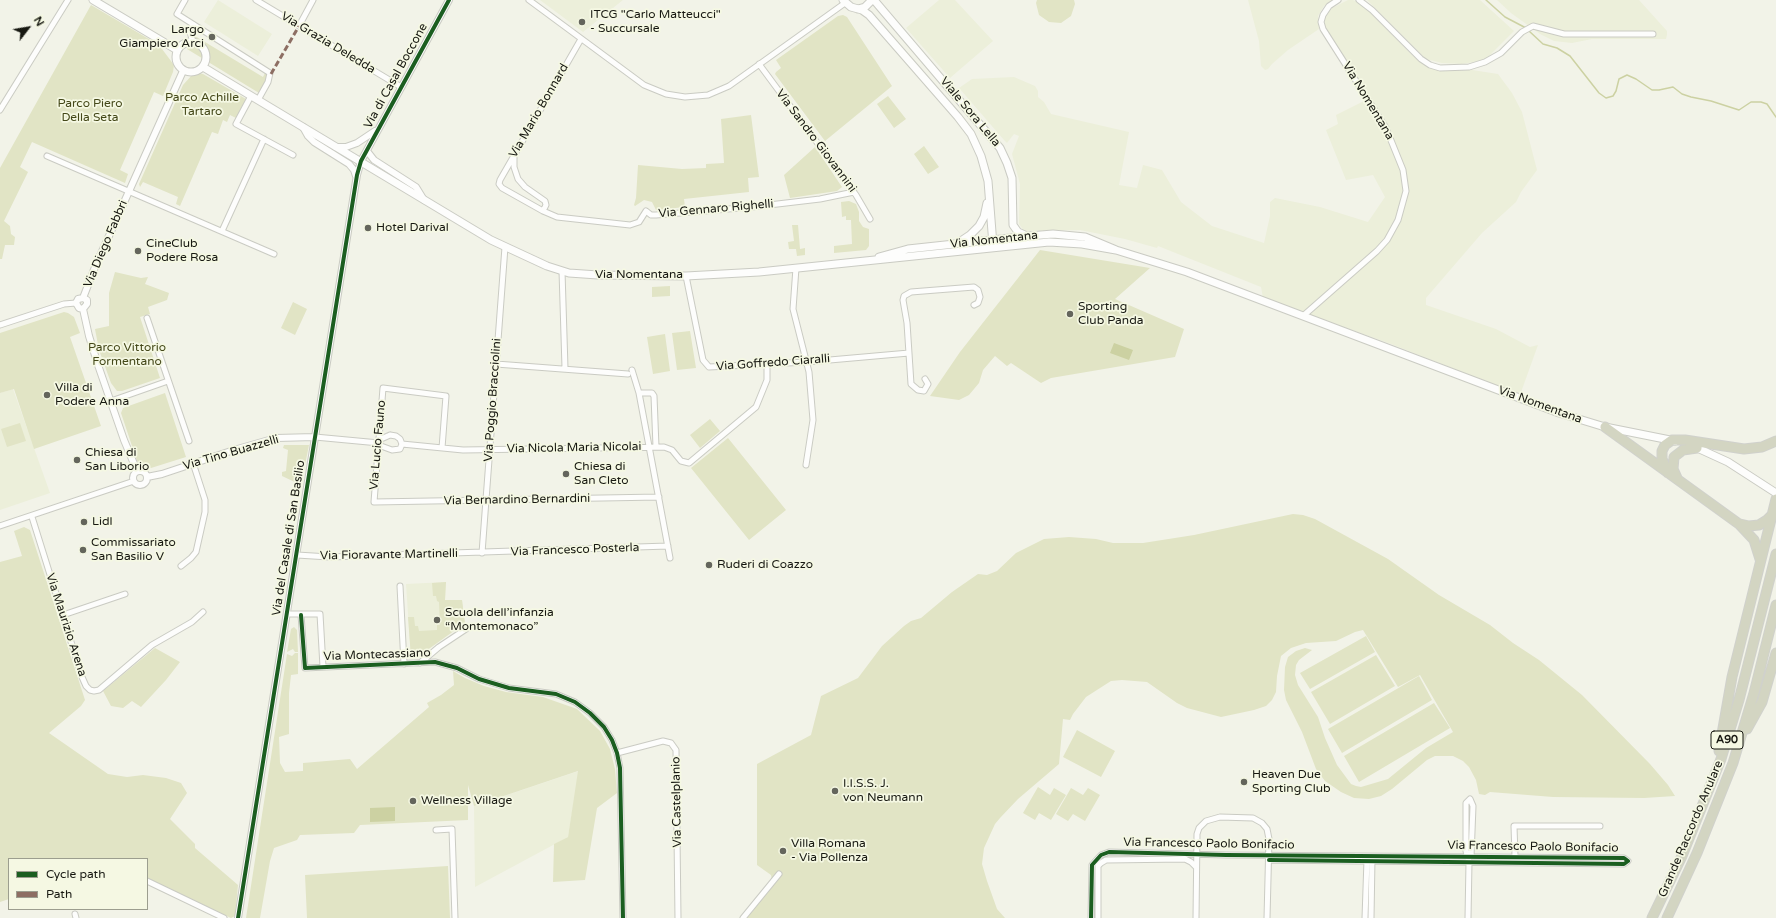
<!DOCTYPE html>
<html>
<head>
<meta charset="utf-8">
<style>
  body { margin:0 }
  #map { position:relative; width:1776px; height:918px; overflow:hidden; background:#f2f3e8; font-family:"Varela Round",sans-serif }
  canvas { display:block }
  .legend { position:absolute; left:8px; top:858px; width:140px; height:52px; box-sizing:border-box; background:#f5f8e3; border:1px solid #9c9e8f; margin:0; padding:5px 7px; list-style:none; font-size:12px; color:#171811 }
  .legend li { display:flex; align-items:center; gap:8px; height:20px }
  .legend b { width:20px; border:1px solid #9c9e8f }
  .north { position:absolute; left:8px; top:8px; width:40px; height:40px; -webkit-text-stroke:3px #f5f8e3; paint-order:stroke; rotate:59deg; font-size:11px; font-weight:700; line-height:16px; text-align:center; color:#171811 }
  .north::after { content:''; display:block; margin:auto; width:14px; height:18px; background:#171811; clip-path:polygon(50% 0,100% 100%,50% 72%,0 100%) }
</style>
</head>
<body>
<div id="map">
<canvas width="1776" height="918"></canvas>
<ul class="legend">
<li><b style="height:5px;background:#1b5e20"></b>Cycle path</li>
<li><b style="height:5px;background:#8d6e63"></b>Path</li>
</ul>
<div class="north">N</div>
</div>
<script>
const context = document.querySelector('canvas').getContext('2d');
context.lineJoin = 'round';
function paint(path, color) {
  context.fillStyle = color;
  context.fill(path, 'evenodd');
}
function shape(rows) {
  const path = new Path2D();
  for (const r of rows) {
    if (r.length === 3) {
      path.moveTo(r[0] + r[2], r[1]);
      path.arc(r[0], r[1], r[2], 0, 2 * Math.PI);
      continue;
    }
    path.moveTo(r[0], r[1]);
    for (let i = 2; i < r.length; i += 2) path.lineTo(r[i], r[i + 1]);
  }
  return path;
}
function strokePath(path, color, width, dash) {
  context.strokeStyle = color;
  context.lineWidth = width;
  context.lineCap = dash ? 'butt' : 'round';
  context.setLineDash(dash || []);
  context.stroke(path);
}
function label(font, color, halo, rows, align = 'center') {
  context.font = font + ' "Varela Round",sans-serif';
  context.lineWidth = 3.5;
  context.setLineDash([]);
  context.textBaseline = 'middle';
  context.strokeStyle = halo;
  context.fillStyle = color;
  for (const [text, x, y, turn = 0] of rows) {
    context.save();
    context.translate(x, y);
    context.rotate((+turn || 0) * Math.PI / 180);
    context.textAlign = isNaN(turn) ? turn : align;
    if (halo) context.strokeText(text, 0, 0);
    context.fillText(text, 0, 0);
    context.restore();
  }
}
paint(shape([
  [218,0,272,34,258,56,204,22],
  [540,0,623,0,583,32],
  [939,0,955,0,993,41,950,78,906,28],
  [1248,0,1333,0,1324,6,1318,16,1319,29,1288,50,1272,64,1268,69,1265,70,1261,66,1259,41],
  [1348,0,1353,0,1362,4,1412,55,1430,68,1439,71,1472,70,1498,74,1512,93,1522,112,1537,170,1521,192,1516,202,1482,233,1426,298,1426,305,1496,329,1530,347,1538,345,1520,395,1391,344,1263,298,1261,287,1158,246,1157,248,1125,239,1080,230,1024,231,1019,224,1020,184,1012,154,1019,136,1014,134,1007,143,1004,140,959,88,972,79,1014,77,1035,86,1038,91,1038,97,1044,102,1051,114,1129,132,1119,185,1137,188,1143,165,1162,170,1181,202,1212,226,1264,243,1270,216,1270,202,1275,198,1320,207,1368,222,1385,197,1373,175,1346,180,1326,130,1338,124,1336,115,1366,100,1325,26,1324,19,1326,15,1332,8],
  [1367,0,1480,0,1514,31,1485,60,1462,64,1442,63,1426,59],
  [1497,0,1639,0,1667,31,1667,35,1666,39,1592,39,1572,43,1554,41,1540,34,1511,13],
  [13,389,50,493,0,510,0,393],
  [446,582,445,600,462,600,465,623,416,658,411,658,406,584],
  [579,771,568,837,475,887,474,806]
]), '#ecefda');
paint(shape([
  [1037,0,1074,0,1075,4,1071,16,1061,23,1049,22,1039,15,1036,3],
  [91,5,159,45,174,65,173,72,163,96,154,92,120,170,128,174,125,183,32,142,20,167,28,172,4,221,10,226,11,234,15,237,14,245,5,245,2,259,0,259,0,168],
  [843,15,847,17,892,86,825,141,775,74,776,72,781,68,776,60,838,16],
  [195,36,263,77,265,73,269,75,259,93,187,49],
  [197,73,203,74,246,99,236,118,230,115,227,122,223,120,218,134,212,132,180,206,176,204,178,197,143,182,140,187,139,184,183,85,192,75],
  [888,96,906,119,894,128,877,104],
  [751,115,759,177,748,178,749,192,684,199,685,207,656,210,652,202,644,200,635,206,634,205,636,198,638,165,682,169,706,168,706,164,724,163,721,119],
  [924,146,939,167,928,174,914,154],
  [815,147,842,187,837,191,790,198,784,175],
  [849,201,856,204,859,212,859,221,863,227,869,229,869,246,866,250,834,253,834,246,852,244,851,220,846,220,846,216,842,217,841,202],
  [792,225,798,225,800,249,805,248,805,255,797,256,796,249,789,249,788,242,794,241],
  [1040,250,1150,268,1115,299,1184,329,1175,357,1051,378,1041,383,1011,363,1007,366,995,356,983,370,979,383,969,395,959,400,930,396,960,352],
  [115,272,141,278,148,277,145,284,169,293,167,300,148,307,150,314,140,317,160,378,122,391,117,391,111,383,99,350,95,329,109,326,109,293],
  [670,286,670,296,652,297,652,287],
  [293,302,307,309,295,335,281,328],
  [64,312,68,313,74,317,80,333,70,337,101,426,34,449,14,389,0,393,0,333],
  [690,331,696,368,677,370,672,333],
  [665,334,670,371,653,374,647,337],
  [165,393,186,457,151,468,144,466,137,461,121,413,123,408],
  [710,419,720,431,700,448,690,435],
  [20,423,26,441,7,447,1,429],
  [728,438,786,510,749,540,691,468],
  [284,445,309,445,301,485,282,476,282,472,286,471,288,450,283,448],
  [1293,514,1303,515,1315,519,1388,559,1439,595,1490,625,1513,643,1539,660,1582,695,1650,764,1668,785,1675,796,1644,798,1553,797,1490,792,1485,795,1479,794,1476,780,1469,767,1463,761,1453,756,1435,756,1427,760,1392,789,1381,796,1369,799,1354,798,1341,792,1325,781,1316,769,1302,732,1286,700,1284,690,1285,667,1288,657,1296,651,1305,648,1312,650,1299,660,1296,665,1295,675,1298,685,1318,717,1325,738,1337,765,1351,784,1356,786,1361,787,1388,779,1426,748,1453,732,1420,675,1398,687,1363,630,1355,632,1336,641,1306,643,1291,648,1281,656,1277,676,1276,692,1272,700,1266,706,1254,710,1221,717,1187,708,1177,703,1147,682,1122,680,1111,681,1086,697,1073,714,1070,720,1063,719,1059,764,1018,799,1000,818,995,824,984,848,982,864,987,881,997,909,1005,918,747,918,773,885,771,875,757,865,757,764,811,735,821,696,858,678,882,646,904,626,911,621,921,618,952,592,978,574,987,575,997,571,1016,553,1044,539,1069,537,1096,539,1113,543,1143,543,1194,535],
  [24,527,30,530,85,700,81,706,49,733,108,774,127,777,143,775,166,778,181,783,187,793,170,819,195,844,195,848,238,885,235,916,231,918,147,878,147,859,9,859,9,899,0,902,0,562,22,556,14,531],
  [446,582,445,600,462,600,465,623,416,658,411,658,408,617,414,617,415,626,418,626,419,631,437,630,437,625,440,625,439,602,437,601,436,596,433,596,432,583],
  [294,627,297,630,298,652,295,652,293,649,287,652,291,629],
  [1366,636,1375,652,1310,689,1300,673],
  [155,648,180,662,166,680,141,707,132,701,123,708,111,706,103,691],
  [295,653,298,653,298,674,291,675,289,693,289,734,279,737,280,763,285,772,303,771,303,763,350,759,357,769,429,707,427,703,441,695,454,685,453,671,465,678,484,686,506,692,543,697,577,709,600,731,610,749,615,769,617,793,597,808,585,880,553,882,554,844,568,837,578,771,474,806,468,785,468,820,360,825,354,833,300,835,297,840,274,848,270,861,260,918,246,918,287,654,292,656],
  [1376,655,1395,686,1330,724,1311,692],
  [1419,676,1432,700,1342,753,1328,729],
  [1434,703,1450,728,1359,782,1344,756],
  [1077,730,1115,751,1101,777,1063,757],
  [1038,787,1050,795,1054,788,1066,795,1051,820,1039,813,1035,820,1023,813],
  [1071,788,1083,795,1088,788,1100,795,1085,821,1073,814,1068,821,1056,814],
  [448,866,450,918,307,918,305,875]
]), '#e1e4c5');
paint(shape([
  [1114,343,1133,350,1129,360,1110,353],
  [395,807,395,821,370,822,370,808]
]), '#ccd1a2');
strokePath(shape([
  [1486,0,1505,17,1526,28],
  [1529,31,1543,44,1557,48,1570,56,1599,93,1606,98,1613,96,1616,91,1619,79,1627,75,1636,79,1652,90,1659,90,1673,87,1682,94,1691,97,1711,101,1739,110,1751,102,1761,102,1767,104,1776,117]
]), '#ccd1a2', 1.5);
const minor = shape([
  [185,0,177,14,270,73,268,82,258,100],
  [256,0,401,87],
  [529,0,644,85,666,94,685,97,708,95,729,86,845,3],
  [1359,0,1372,10,1421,59,1430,65,1440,68,1469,67,1485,62,1501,53,1522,32,1533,26,1564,34,1653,34],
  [299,26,313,0],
  [581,39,500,180,499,184,502,188,543,211,557,217,630,225,639,222,646,211,651,215,656,215,752,207,820,199,854,192],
  [193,42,190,32,193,24],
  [759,64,856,195,870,219],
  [251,96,236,124,293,155],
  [0,110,68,0],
  [514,155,514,167,518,179,525,187,545,201,546,205,543,211],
  [47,156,274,254],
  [222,231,264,139],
  [796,268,793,309,809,372,813,420,806,465],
  [562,271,565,368],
  [686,276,703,360,709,367,807,362,909,353],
  [1303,316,1377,251,1387,240,1398,220,1406,191,1403,170,1386,128,1323,29,1321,22,1323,15,1329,6,1338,0],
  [147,318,189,441],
  [0,325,64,304,76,303],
  [496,364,628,374],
  [632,370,639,393,670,558],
  [925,379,928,384,924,391,918,390,911,384,907,323,903,300,904,296,911,292,974,287,978,290,980,297,978,303,974,305],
  [639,393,652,393,654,396,656,447],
  [111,401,168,381],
  [390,435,396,436,400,439,402,444,400,449,392,450,381,446,379,443,381,439,390,435],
  [315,437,379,443],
  [402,444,463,450,664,447,672,450,681,461,689,463,756,407,767,380,767,364],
  [442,448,446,396,383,388,374,502,659,497],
  [32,517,82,677,86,686,90,690,94,691,99,690,152,645,192,622,203,612],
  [0,526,134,481],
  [482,553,505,247],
  [297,555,329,557,668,546],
  [181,566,191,558,196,552,205,512,205,500,193,463],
  [400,586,404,664],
  [287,614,320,614,323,667],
  [63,615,125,594],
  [301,615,305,668,435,662,457,668,479,679,509,688,556,694,575,702,590,713,604,727,612,740,617,753,620,768,623,918],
  [420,663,439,647,466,629],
  [617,753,663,741,671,743,676,750,678,918],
  [436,830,452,829,455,918],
  [1515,856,1514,826,1600,826],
  [147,881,224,918],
  [75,914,76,918],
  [743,918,779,874],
  [1091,918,1092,865,1101,855,1109,852,1226,855,1624,858,1628,861,1624,864,1269,860],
  [1098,918,1098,866,1101,863,1106,860,1185,859,1191,862,1196,867],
  [1196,918,1197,834,1199,828,1206,821,1220,817,1253,818,1262,823,1267,829,1269,839,1267,918],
  [1365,918,1367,859],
  [1371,918,1372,859],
  [1468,918,1469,862,1466,851,1466,803,1470,799,1473,806,1471,857]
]);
const tertiary = shape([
  [303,127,308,136,314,142,349,164,354,170,356,176],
  [336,147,346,147,357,143,375,131],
  [367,151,374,160,416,187,424,200],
  [83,298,95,267,183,71],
  [83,309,89,336,98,365,124,440,137,471],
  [83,309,79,308,76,303,78,299,83,298],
  [83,309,87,304,87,300,83,298],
  [140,478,7],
  [147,477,162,474,234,450,276,438,315,437],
  [238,918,357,175,361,161,449,0]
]);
const secondary = shape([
  [93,0,177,50],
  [843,0,851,7,862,10,869,15,958,117,971,134,981,156,988,181,993,245],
  [874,0,1000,148,1007,163,1012,178,1013,225,1018,232,1027,236],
  [858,9,865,7,872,0],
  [191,57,15],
  [203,67,491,240,547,266,569,273,598,275,686,276,759,272,1049,242,1082,244,1116,250],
  [958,243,970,235,979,226,984,217,987,203],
  [879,257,908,249,1029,236,1053,234,1085,237,1116,250,1187,272,1559,413,1605,427,1675,441],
  [1693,446,1728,462,1776,493]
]);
const motorway = shape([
  [1605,427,1739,524,1754,540,1760,559],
  [1668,473,1662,459,1662,451,1665,445,1672,440,1685,440,1744,449,1762,447,1776,441],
  [1677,478,1673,469,1674,457,1683,450,1697,448],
  [1740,524,1749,526,1759,525,1767,520,1772,515],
  [1747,729,1762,702,1776,653],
  [1719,751,1732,677,1776,499],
  [1652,918,1682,856,1721,759,1739,700,1776,554],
  [1667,918,1697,853,1733,763,1754,693,1776,605]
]);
strokePath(minor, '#cacbc3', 7);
strokePath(tertiary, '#cacbc3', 8);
strokePath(secondary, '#cacbc3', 9);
strokePath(motorway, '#d0d1cc', 11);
strokePath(minor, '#fdfdfc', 5);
strokePath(tertiary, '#fdfdfc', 6);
strokePath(secondary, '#fdfdfc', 7);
strokePath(motorway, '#d3d5c2', 9);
strokePath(shape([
  [271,74,299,26]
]), '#8d6e63', 3, [6, 3]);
strokePath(shape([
  [301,615,305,668,435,662,457,668,479,679,509,688,556,694,575,702,590,713,604,727,612,740,617,753,620,768,623,918],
  [238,918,357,175,361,161,449,0],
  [1091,918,1092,865,1101,855,1109,852,1226,855,1624,858,1628,861,1624,864,1269,860]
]), '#1b5e20', 4);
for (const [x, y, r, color] of [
  [582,22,4,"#64655c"],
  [212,37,4,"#64655c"],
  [368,228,4,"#64655c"],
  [138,251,4,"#64655c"],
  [1070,314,4,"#64655c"],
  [47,395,4,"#64655c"],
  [77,460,4,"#64655c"],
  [566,474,4,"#64655c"],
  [84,522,4,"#64655c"],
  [83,550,4,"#64655c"],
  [709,565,4,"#64655c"],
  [437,620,4,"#64655c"],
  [1244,782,4,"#64655c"],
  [835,791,4,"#64655c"],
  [413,801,4,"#64655c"],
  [783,851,4,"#64655c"]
]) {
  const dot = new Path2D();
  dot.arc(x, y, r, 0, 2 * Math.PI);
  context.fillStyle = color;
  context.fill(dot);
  strokePath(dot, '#f5f8e3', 1.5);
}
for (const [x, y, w] of [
  [1727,740,32]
]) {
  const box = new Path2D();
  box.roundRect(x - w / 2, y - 9, w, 18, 3);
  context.fillStyle = '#f5f8e3';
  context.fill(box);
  strokePath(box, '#171811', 1);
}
label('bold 11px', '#171811', null, [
  ["A90",1727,740]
]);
label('12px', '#171811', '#f5f8e3', [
  ["ITCG \"Carlo Matteucci\"",590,15],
  ["- Succursale",590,29],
  ["Largo",204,30,"right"],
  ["Giampiero Arci",204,44,"right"],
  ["Hotel Darival",376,228],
  ["CineClub",146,244],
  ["Podere Rosa",146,258],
  ["Sporting",1078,307],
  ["Club Panda",1078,321],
  ["Villa di",55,388],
  ["Podere Anna",55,402],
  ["Chiesa di",85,453],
  ["San Liborio",85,467],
  ["Chiesa di",574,467],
  ["San Cleto",574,481],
  ["Lidl",92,522],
  ["Commissariato",91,543],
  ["San Basilio V",91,557],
  ["Ruderi di Coazzo",717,565],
  ["Scuola dell’infanzia",445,613],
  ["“Montemonaco”",445,627],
  ["Heaven Due",1252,775],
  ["Sporting Club",1252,789],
  ["I.I.S.S. J.",843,784],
  ["von Neumann",843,798],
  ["Wellness Village",421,801],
  ["Villa Romana",791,844],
  ["- Via Pollenza",791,858]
], 'left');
label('12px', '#171811', '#f5f8e3', [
  ["Via Grazia Deledda",328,43,31],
  ["Via di Casal Boccone",396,76,-61],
  ["Via Nomentana",1368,101,59],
  ["Via Mario Bonnard",539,111,-60],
  ["Viale Sora Lella",970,112,50],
  ["Via Sandro Giovannini",816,141,53],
  ["Via Gennaro Righelli",716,209,-5],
  ["Via Nomentana",994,240,-6],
  ["Via Diego Fabbri",106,244,-67],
  ["Via Nomentana",639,275],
  ["Via Goffredo Ciaralli",773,363,-4],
  ["Via Poggio Bracciolini",493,400,-86],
  ["Via Nomentana",1540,405,20],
  ["Via Lucio Fauno",378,445,-85],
  ["Via Nicola Maria Nicolai",574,448,-1],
  ["Via Tino Buazzelli",231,453,-16],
  ["Via Bernardino Bernardini",517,500,-1],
  ["Via del Casale di San Basilio",289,538,-81],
  ["Via Francesco Posterla",575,550,-2],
  ["Via Fioravante Martinelli",389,555,-1],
  ["Via Maurizio Arena",66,625,72],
  ["Via Montecassiano",377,655,-2],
  ["Via Castelplanio",677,802,-91],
  ["Grande Raccordo Anulare",1691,829,-67],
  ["Via Francesco Paolo Bonifacio",1209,844,1],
  ["Via Francesco Paolo Bonifacio",1533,847,1]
]);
label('12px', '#444819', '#f5f8e3', [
  ["Parco Achille",202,98],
  ["Tartaro",202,112],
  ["Parco Piero",90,104],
  ["Della Seta",90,118],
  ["Parco Vittorio",127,348],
  ["Formentano",127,362]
]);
</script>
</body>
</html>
